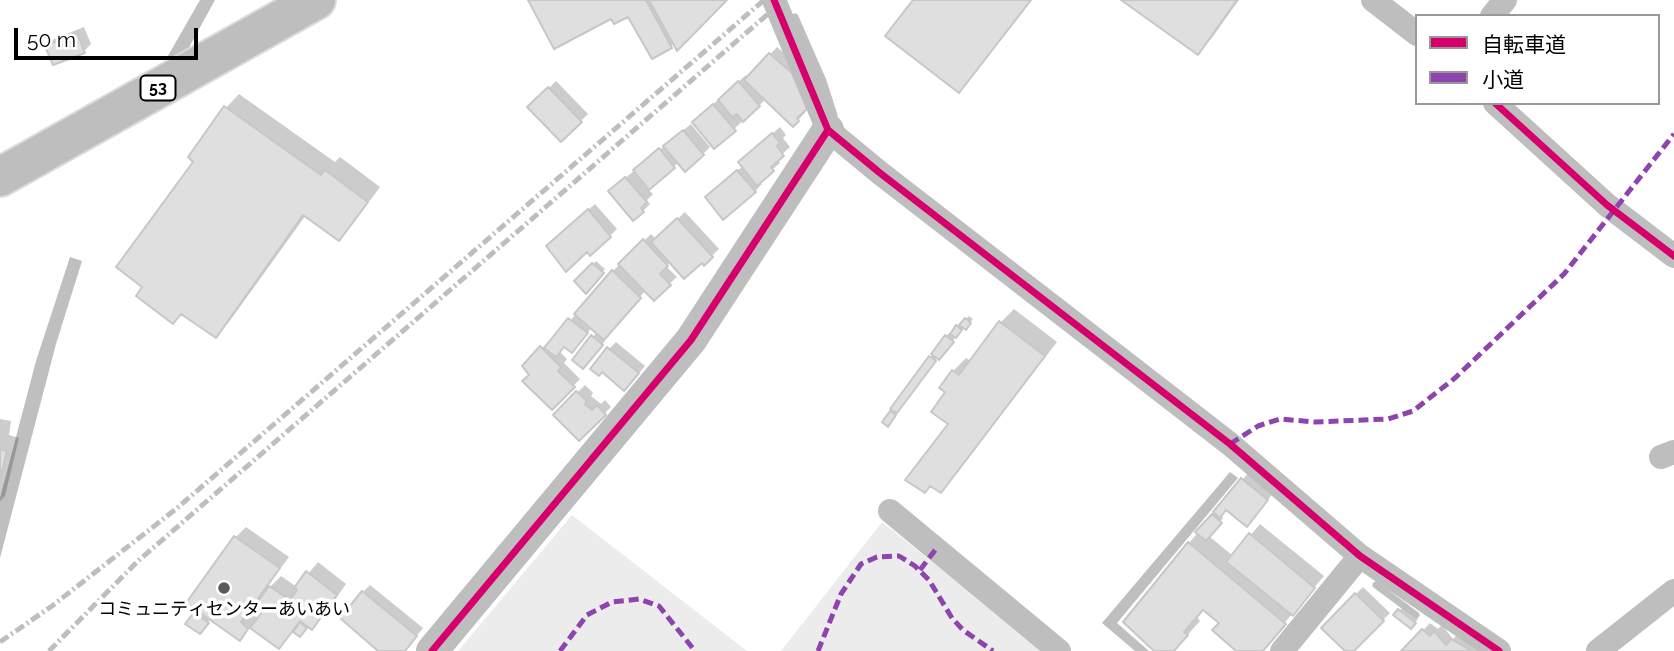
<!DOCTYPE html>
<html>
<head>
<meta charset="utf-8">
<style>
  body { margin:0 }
  #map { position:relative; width:1674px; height:651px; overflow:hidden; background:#fff; font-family:Raleway,"Noto Sans JP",sans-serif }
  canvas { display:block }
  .legend { position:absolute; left:1415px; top:14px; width:245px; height:91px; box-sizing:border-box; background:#fff; border:2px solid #999; margin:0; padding:9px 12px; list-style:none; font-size:21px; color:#000 }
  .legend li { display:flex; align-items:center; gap:14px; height:35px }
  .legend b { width:35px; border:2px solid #999 }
  .scale { position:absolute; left:14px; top:28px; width:184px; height:32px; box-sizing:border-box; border:4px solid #000; border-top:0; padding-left:9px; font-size:21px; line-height:24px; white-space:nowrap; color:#000; -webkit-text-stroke:5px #fff; paint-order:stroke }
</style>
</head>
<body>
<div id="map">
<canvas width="1674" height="651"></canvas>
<ul class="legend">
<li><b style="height:9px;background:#d6006c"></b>自転車道</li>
<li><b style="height:9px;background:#8e44ad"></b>小道</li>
</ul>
<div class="scale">50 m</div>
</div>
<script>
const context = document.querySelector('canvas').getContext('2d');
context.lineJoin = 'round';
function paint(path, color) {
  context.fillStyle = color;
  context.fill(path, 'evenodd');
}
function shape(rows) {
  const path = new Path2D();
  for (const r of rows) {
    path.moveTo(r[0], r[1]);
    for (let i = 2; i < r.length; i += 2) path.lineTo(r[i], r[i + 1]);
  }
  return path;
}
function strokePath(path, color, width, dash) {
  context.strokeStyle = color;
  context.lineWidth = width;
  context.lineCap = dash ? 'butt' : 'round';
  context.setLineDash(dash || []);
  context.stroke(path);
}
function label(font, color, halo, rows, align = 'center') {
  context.font = font + ' Raleway,"Noto Sans JP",sans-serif';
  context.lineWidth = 7;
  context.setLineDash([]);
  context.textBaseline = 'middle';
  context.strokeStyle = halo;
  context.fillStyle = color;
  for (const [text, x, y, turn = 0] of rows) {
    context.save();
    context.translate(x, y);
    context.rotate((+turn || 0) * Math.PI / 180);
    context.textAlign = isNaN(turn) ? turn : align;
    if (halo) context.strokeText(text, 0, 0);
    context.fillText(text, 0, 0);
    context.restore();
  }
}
paint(shape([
  [572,515,747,651,458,651],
  [882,522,1044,651,781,651]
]), '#ececec');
paint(shape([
  [200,0,215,0,186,53,166,63,165,61],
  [70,257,82,261,56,344,0,558,0,498,36,361],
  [1230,472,1238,478,1117,623,1149,651,1135,651,1102,623]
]), '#bfbfbf');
paint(shape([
  [530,0,724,0,671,46,629,14,612,16],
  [916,0,1032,0,972,77,958,91],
  [1124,0,1239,0,1211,39,1198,53],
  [84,27,91,44,84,51,47,46,54,39],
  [777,47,799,66,805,113,793,125,766,99,715,147,701,115,746,75,748,78],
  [556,81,588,114,561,140,530,107],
  [239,94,335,162,340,157,380,187,352,225,339,239,306,215,229,322,215,336,196,161,226,108],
  [691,124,710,147,703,154,679,162,648,189,653,194,647,200,650,204,643,211,618,184],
  [780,127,786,135,783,138,790,147,777,159,780,163,759,181,762,184,755,191,714,190,743,166,748,155],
  [595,204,617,229,610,236,587,249,555,239],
  [685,212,719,249,704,263,702,261,671,261,666,266,677,277,654,298,646,290,603,339,605,341,586,364,574,360,597,332,592,327,579,344,565,346,560,352,567,359,564,363,580,379,552,408,524,366,549,341,551,343,613,271,651,234,656,239],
  [596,261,605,269,586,291,577,281],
  [1014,309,1057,342,954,477,941,491,931,484,950,424,948,392,953,371,966,358,972,362,1001,322],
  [969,316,973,319,966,328,964,326,942,355,938,357,891,422,891,412,946,336,949,333,951,335],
  [616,342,645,366,631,382,609,349],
  [585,385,593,393,591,396,601,404,605,400,611,407,579,439,555,415],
  [0,419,11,421,9,435,19,438,5,496,0,501],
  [1249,472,1274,492,1254,517,1227,508,1220,515,1223,518,1209,536,1233,556,1260,524,1324,576,1261,651,1238,651,1222,623,1204,608,1197,617,1200,621,1173,651,1157,651,1189,543],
  [246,527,289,557,265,589,267,590,281,576,297,587,318,562,346,584,323,617,312,628,308,625,300,635,294,631,279,647,251,627,239,639,211,618,203,629,195,613,236,537],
  [254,605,264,612,259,619,250,611],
  [370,585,423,628,404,651,381,651,363,592],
  [1363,587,1390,613,1352,651,1348,651,1323,628],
  [1403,607,1418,619,1411,627,1396,615],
  [1430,623,1438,629,1442,625,1453,639,1459,633,1484,651,1404,651]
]), '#0003');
strokePath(shape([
  [795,17,823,81,834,115],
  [1376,585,1416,615]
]), '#bfbfbf', 7);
const building = shape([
  [528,0,646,0,672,48,652,59,628,17,614,24,611,19,554,49,528,0],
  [649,0,727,0,677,51,649,0],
  [913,0,1031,0,959,93,885,36,913,0],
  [1121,0,1237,0,1198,55,1121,0],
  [77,33,85,53,53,65,45,46,77,33],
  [769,53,792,73,807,109,797,118,799,121,793,127,744,80,769,53],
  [738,81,760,106,743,122,737,114,732,117,718,100,738,81],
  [548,87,582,122,561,142,527,107,548,87],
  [713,104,736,131,714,149,692,122,713,104],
  [224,106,321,175,325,170,368,202,339,241,303,215,216,338,181,314,173,324,136,296,142,287,116,267,193,162,188,157,224,106],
  [683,130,704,155,685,172,663,146,683,130],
  [772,133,780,143,777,146,784,156,771,167,774,171,757,186,738,162,772,133],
  [659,148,675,168,649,190,633,170,659,148],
  [737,170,756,192,723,220,705,197,737,170],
  [625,177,647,202,641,208,644,212,633,221,608,191,625,177],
  [588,209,611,237,590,256,587,252,566,272,546,246,588,209],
  [677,218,713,257,704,266,702,263,684,279,651,242,677,218],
  [643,239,668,266,660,274,671,285,654,301,618,264,643,239],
  [592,263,604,273,586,294,574,281,592,263],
  [612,270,641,298,604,340,574,314,612,270],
  [568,318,588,333,572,353,564,347,556,357,544,348,568,318],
  [965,318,971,323,966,330,959,325,965,318],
  [999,321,1045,356,941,493,930,486,925,493,905,480,948,424,931,412,945,392,939,388,952,370,959,375,999,321],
  [956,325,962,330,956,338,950,334,956,325],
  [591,335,603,345,583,369,572,360,591,335],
  [945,335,954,342,939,360,931,354,945,335],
  [540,346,561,367,558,371,575,387,552,410,522,381,529,375,522,366,540,346],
  [607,347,639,373,624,391,602,372,599,376,590,369,607,347],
  [929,356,936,361,897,413,890,409,929,356],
  [576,391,587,401,585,404,592,410,597,405,606,415,579,441,553,415,576,391],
  [890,411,896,415,888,427,882,422,890,411],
  [0,449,7,451,0,479,0,449],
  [1241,478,1268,500,1247,527,1226,510,1220,518,1213,512,1241,478],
  [1212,514,1222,523,1206,541,1195,532,1212,514],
  [1249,533,1315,588,1293,616,1226,562,1249,533],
  [234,536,280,568,241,622,248,629,240,641,186,603,234,536],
  [1188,542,1286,624,1263,651,1236,651,1212,630,1219,623,1203,610,1184,632,1188,635,1174,651,1154,651,1123,622,1188,542],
  [306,571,337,595,312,630,300,621,279,649,250,628,262,612,254,607,269,586,290,600,297,590,294,588,306,571],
  [362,591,417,636,405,651,378,651,340,618,362,591],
  [1355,593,1384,621,1354,651,1345,651,1321,628,1355,593],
  [1398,609,1416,623,1411,629,1393,615,1398,609],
  [194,612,209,623,200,634,185,624,194,612],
  [300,622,307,628,300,637,293,632,300,622],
  [1422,629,1430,636,1434,631,1446,645,1451,639,1472,651,1401,651,1422,629]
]);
paint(building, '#dfdfdf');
strokePath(building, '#c7c7c7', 2);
const trunk = shape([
  [0,177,316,0]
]);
strokePath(trunk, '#dbdbdb', 42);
strokePath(shape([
  [774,0,828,130,880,173,1230,444,1360,556,1499,651],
  [1373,0,1417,34],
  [1492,16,1505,0],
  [1495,103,1607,205,1674,256],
  [1661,457,1674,452],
  [890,511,1059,651],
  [1282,651,1360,556],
  [1598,651,1674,591]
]), '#bebebe', 24);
strokePath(shape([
  [432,651,691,340,828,130]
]), '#bebebe', 32);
strokePath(trunk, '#bebebe', 38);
strokePath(shape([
  [0,642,52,606,176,509,764,0],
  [49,651,138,561,784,0]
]), '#bebebe', 5, [10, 3.5, 2, 3.5]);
strokePath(shape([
  [1230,444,1258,426,1280,419,1315,422,1388,419,1413,411,1455,378,1564,274,1674,134],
  [920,570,936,549],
  [560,651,587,615,612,602,639,599,659,606,695,651],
  [818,651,841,594,861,564,877,557,899,556,915,566,929,580,952,618,963,630,993,651]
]), '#8e44ad', 5, [10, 5]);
strokePath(shape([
  [774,0,828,130,880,173,1230,444,1360,556,1499,651],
  [1495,103,1607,205,1674,256],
  [432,651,691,340,828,130]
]), '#d6006c', 7);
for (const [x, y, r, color] of [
  [224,588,7,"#595959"]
]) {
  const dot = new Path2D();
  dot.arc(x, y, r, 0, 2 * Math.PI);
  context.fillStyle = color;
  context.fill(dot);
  strokePath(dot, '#fff', 2.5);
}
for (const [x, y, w] of [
  [158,88,35]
]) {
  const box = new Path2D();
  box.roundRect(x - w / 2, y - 12.5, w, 25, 5);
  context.fillStyle = '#fff';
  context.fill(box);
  strokePath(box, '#000', 2);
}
label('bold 16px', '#000', null, [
  ["53",158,88]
]);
label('18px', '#000', '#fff', [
  ["コミュニティセンターあいあい",224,610]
]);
</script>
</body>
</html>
